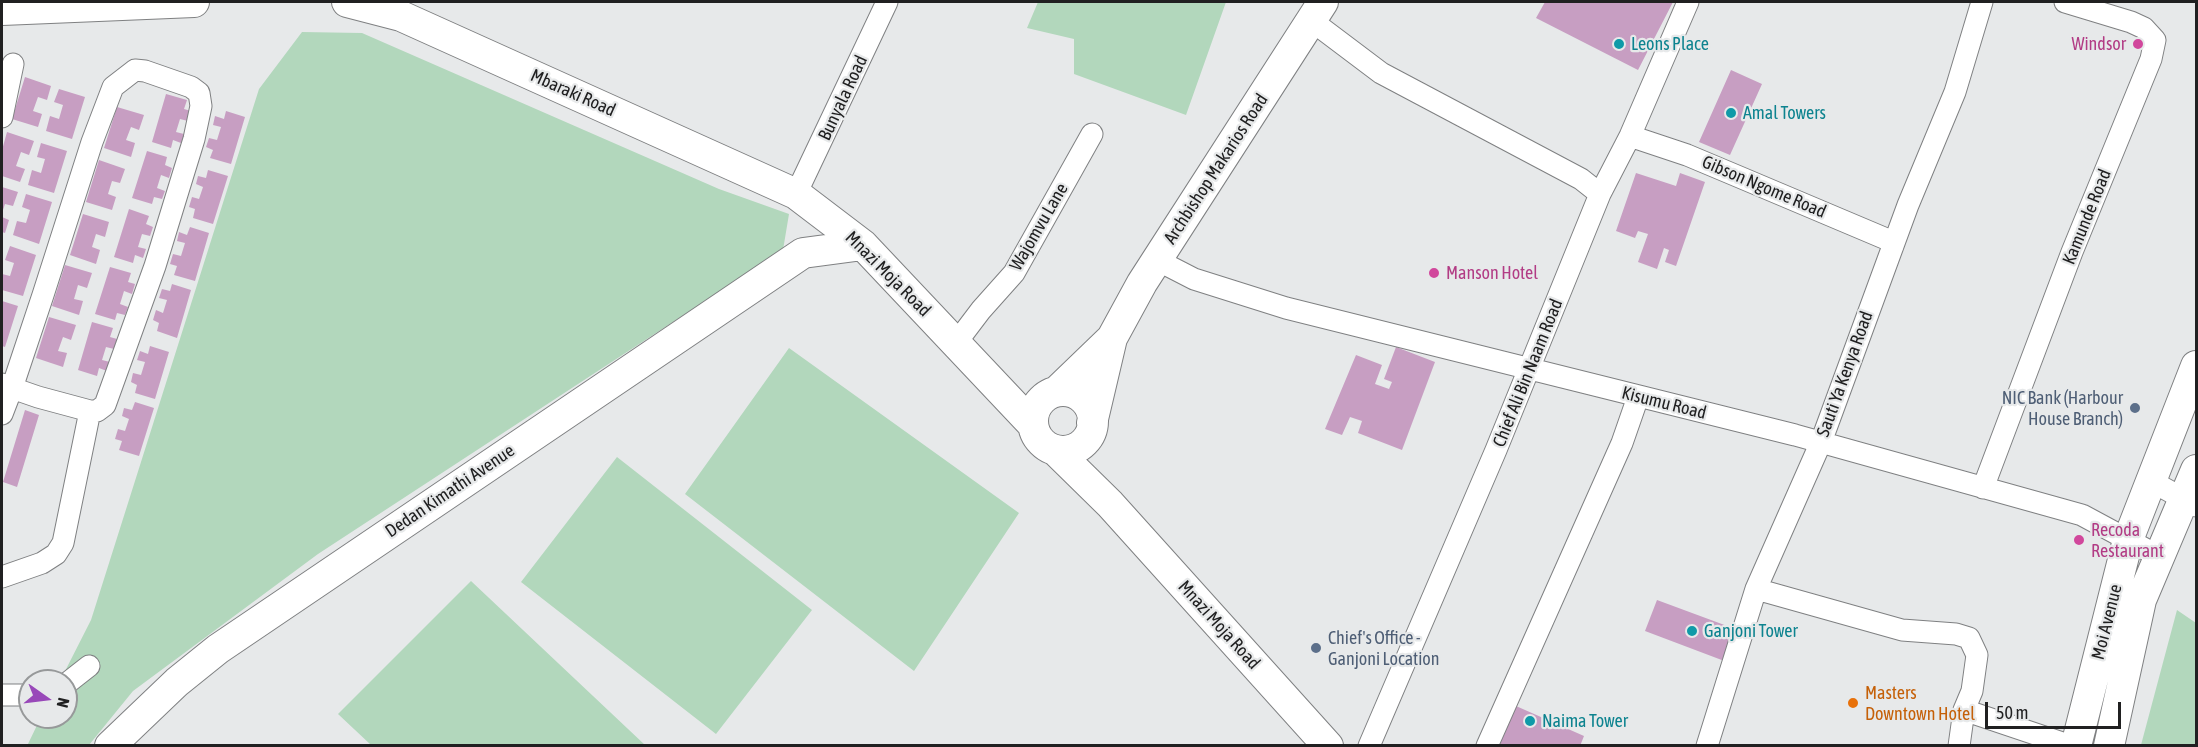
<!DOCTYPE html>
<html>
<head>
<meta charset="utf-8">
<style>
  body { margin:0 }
  #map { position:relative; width:2198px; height:747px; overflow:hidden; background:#e7e9ea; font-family:"Asap Condensed",sans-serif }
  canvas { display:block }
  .frame { position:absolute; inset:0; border:3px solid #202021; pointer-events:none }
  .north { position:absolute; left:18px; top:669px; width:60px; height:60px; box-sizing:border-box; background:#e7e9ea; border:2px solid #97999a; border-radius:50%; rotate:104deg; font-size:16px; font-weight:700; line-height:24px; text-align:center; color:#202021 }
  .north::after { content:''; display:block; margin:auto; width:21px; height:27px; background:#9949b9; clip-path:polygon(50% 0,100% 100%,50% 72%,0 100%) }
  .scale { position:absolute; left:1985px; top:702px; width:136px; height:27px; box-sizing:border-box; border:3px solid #202021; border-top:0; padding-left:8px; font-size:18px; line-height:21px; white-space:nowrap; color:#202021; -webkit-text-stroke:4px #e7e9ea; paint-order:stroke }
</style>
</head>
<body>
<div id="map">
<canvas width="2198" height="747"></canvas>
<div class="frame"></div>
<div class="north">N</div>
<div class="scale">50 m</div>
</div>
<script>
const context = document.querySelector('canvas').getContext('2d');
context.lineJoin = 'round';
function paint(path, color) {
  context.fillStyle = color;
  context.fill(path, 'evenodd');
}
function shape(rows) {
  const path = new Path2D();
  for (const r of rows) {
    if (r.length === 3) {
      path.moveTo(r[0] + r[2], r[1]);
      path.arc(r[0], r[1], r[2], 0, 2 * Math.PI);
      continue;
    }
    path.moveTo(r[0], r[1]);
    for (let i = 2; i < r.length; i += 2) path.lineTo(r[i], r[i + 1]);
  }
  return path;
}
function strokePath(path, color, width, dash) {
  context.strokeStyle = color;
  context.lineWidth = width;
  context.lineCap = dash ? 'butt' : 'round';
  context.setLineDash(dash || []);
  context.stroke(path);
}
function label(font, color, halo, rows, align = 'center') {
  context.font = font + ' "Asap Condensed",sans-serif';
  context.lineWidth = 4.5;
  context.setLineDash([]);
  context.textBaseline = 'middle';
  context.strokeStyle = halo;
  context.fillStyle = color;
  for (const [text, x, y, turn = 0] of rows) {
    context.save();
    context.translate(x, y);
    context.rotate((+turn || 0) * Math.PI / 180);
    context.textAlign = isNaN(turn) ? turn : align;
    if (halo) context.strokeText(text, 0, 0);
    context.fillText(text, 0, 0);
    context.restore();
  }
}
paint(shape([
  [1038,2,1226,2,1186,115,1074,74,1074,39,1027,28],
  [302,32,362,33,719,189,789,214,783,250,318,554,133,691,89,745,27,746,41,717,66,717,66,681,60,681,91,620,259,89],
  [789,348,1019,513,914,671,685,494],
  [617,457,812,610,716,734,521,582],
  [471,581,645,745,371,745,338,714],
  [2177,610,2196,623,2196,745,2141,745]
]), '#b2d7bc');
paint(shape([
  [1545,2,1673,2,1638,70,1536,18],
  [1731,70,1762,84,1730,155,1699,142],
  [25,77,51,86,47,100,38,97,33,111,42,114,38,127,12,119],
  [59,89,85,97,72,139,46,131,50,116,59,119,63,105,54,102],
  [166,94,187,100,184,109,191,111,188,121,180,119,176,132,184,134,181,143,173,140,171,148,152,142],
  [117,107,144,115,139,130,131,127,126,140,135,143,131,157,104,148],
  [226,111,245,117,231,164,210,158,213,150,206,147,209,138,217,140,221,127,213,125,215,116,224,119],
  [7,132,34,141,29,155,21,152,16,166,25,169,20,182,2,176,2,150],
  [41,143,67,151,54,193,28,185,32,170,41,173,45,159,37,157],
  [147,151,167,157,165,165,172,168,169,178,161,175,157,188,165,191,162,199,154,197,152,204,132,198],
  [99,160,125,169,120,183,112,181,108,194,116,197,112,210,86,202],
  [208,170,228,176,213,224,193,218,195,209,189,207,192,197,199,199,203,187,196,184,198,176,206,178],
  [1636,173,1676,186,1680,173,1705,182,1676,266,1665,262,1669,250,1664,248,1657,269,1638,262,1648,234,1638,231,1635,238,1616,231],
  [2,187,18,192,13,206,5,204,2,213],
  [26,194,52,202,39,244,13,235,17,221,26,223,30,210,22,207],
  [129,209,149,216,146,224,153,227,150,236,142,234,138,247,146,249,143,258,135,255,133,263,114,257],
  [83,214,109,222,105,237,96,234,92,247,100,250,96,264,70,255],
  [2,217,9,220,5,233,2,232],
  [190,227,209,233,195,281,174,275,177,266,170,264,173,254,181,256,185,243,177,241,179,232,187,235],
  [10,246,36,255,23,296,2,290,2,274,10,276,14,263,5,260],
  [65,265,92,273,87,288,78,285,74,299,83,301,79,315,52,306],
  [110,267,131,273,128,282,135,284,132,294,124,291,120,304,128,307,125,315,117,313,115,320,95,314],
  [172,284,191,290,177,338,157,331,159,323,153,320,156,310,163,313,167,300,159,298,162,289,170,291],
  [2,301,18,306,5,347,2,346],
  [49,317,76,325,71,340,63,337,58,351,67,353,63,367,36,358],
  [92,322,113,328,110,337,117,339,114,349,106,347,102,360,110,362,107,371,99,368,97,376,78,370],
  [150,346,169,352,155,399,135,393,137,385,131,382,133,373,141,375,145,362,137,360,140,351,148,354],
  [1396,347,1435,362,1402,450,1358,433,1362,421,1350,417,1342,435,1325,429,1356,355,1382,365,1375,384,1389,389,1392,382,1384,379],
  [135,402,154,408,139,456,119,450,122,441,115,439,118,429,125,431,129,419,122,416,124,408,132,410],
  [25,410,39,415,17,487,3,482],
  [1657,600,1738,630,1727,662,1645,631],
  [1516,706,1584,736,1580,746,1500,744]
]), '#c79ec2');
const street = shape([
  [1312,21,1381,73,1581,179,1600,194],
  [2,117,13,64],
  [1630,136,1687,155,1737,176,1891,241,1893,246],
  [796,194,887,2],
  [1157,260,1194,279,1286,308,1795,435,2082,515,2160,557],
  [956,343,981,310,1014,273,1092,134],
  [2,384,12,388,38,397,90,411,97,411,105,405,155,266,194,139,201,106,199,93,191,87,145,71,135,70,113,87,92,142,43,295,12,388,2,414],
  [2153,482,2196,506],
  [1983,488,2072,252,2151,59,2155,40,2144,28,2131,22,2065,2],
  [2,577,42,563,56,554,63,543,90,411],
  [1756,589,1902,630,1956,634,1969,638,1977,655,1972,691,1964,710,1959,746],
  [66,684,89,666],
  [2,695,30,695],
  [1964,710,2071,746],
  [1369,746,1496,450,1600,194,1630,136,1688,2],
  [1487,746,1622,443,1638,397],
  [1707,746,1756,589,1821,442,1908,205,1955,92,1982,2]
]);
const secondary = shape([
  [347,2,401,16,796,194,863,245,1033,425],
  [2,10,194,2],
  [1057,391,1112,338],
  [1063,421,30],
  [1092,423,1112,338,1142,283,1323,2],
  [1055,450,1110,504,1328,746],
  [110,746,177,682,218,649,803,253,863,245],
  [2076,746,2128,540,2196,366],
  [2109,746,2141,600,2196,470]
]);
strokePath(street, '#7f8082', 23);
strokePath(secondary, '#7f8082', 32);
strokePath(street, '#fff', 21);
strokePath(secondary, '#fff', 30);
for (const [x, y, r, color] of [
  [1619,44,6,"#0f9aa8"],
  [2138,44,6,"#d1479c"],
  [1731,113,6,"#0f9aa8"],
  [1434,273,6,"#d1479c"],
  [2135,408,6,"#5c6f8a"],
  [2079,540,6,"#d1479c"],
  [1692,631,6,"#0f9aa8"],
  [1316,648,6,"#5c6f8a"],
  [1853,703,6,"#e8710a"],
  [1530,721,6,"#0f9aa8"]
]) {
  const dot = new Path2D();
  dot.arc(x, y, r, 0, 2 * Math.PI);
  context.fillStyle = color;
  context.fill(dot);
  strokePath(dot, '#e7e9ea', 2);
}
label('18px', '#0d838f', '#e7e9ea', [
  ["Leons Place",1631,44],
  ["Amal Towers",1743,113],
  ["Ganjoni Tower",1704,631],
  ["Naima Tower",1542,721]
], 'left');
label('18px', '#b23c85', '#e7e9ea', [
  ["Windsor",2126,44,"right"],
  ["Manson Hotel",1446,273],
  ["Recoda",2091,530],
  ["Restaurant",2091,551]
], 'left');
label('18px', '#202021', '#e7e9ea', [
  ["Mbaraki Road",573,93,24],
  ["Bunyala Road",843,98,-65],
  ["Archbishop Makarios Road",1216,169,-57],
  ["Gibson Ngome Road",1764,187,23],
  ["Kamunde Road",2087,217,-68],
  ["Wajomvu Lane",1039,227,-60],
  ["Mnazi Moja Road",888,274,45],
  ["Chief Ali Bin Naam Road",1528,373,-68],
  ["Sauti Ya Kenya Road",1845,374,-70],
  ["Kisumu Road",1664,403,14],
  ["Dedan Kimathi Avenue",450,491,-34],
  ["Moi Avenue",2107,622,-76],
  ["Mnazi Moja Road",1219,625,48]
]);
label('18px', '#4e5e75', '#e7e9ea', [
  ["NIC Bank (Harbour",2123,398],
  ["House Branch)",2123,419],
  ["Chief's Office -",1328,638,"left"],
  ["Ganjoni Location",1328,659,"left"]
], 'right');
label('18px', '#c56008', '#e7e9ea', [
  ["Masters",1865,693],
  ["Downtown Hotel",1865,714]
], 'left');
</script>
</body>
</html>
